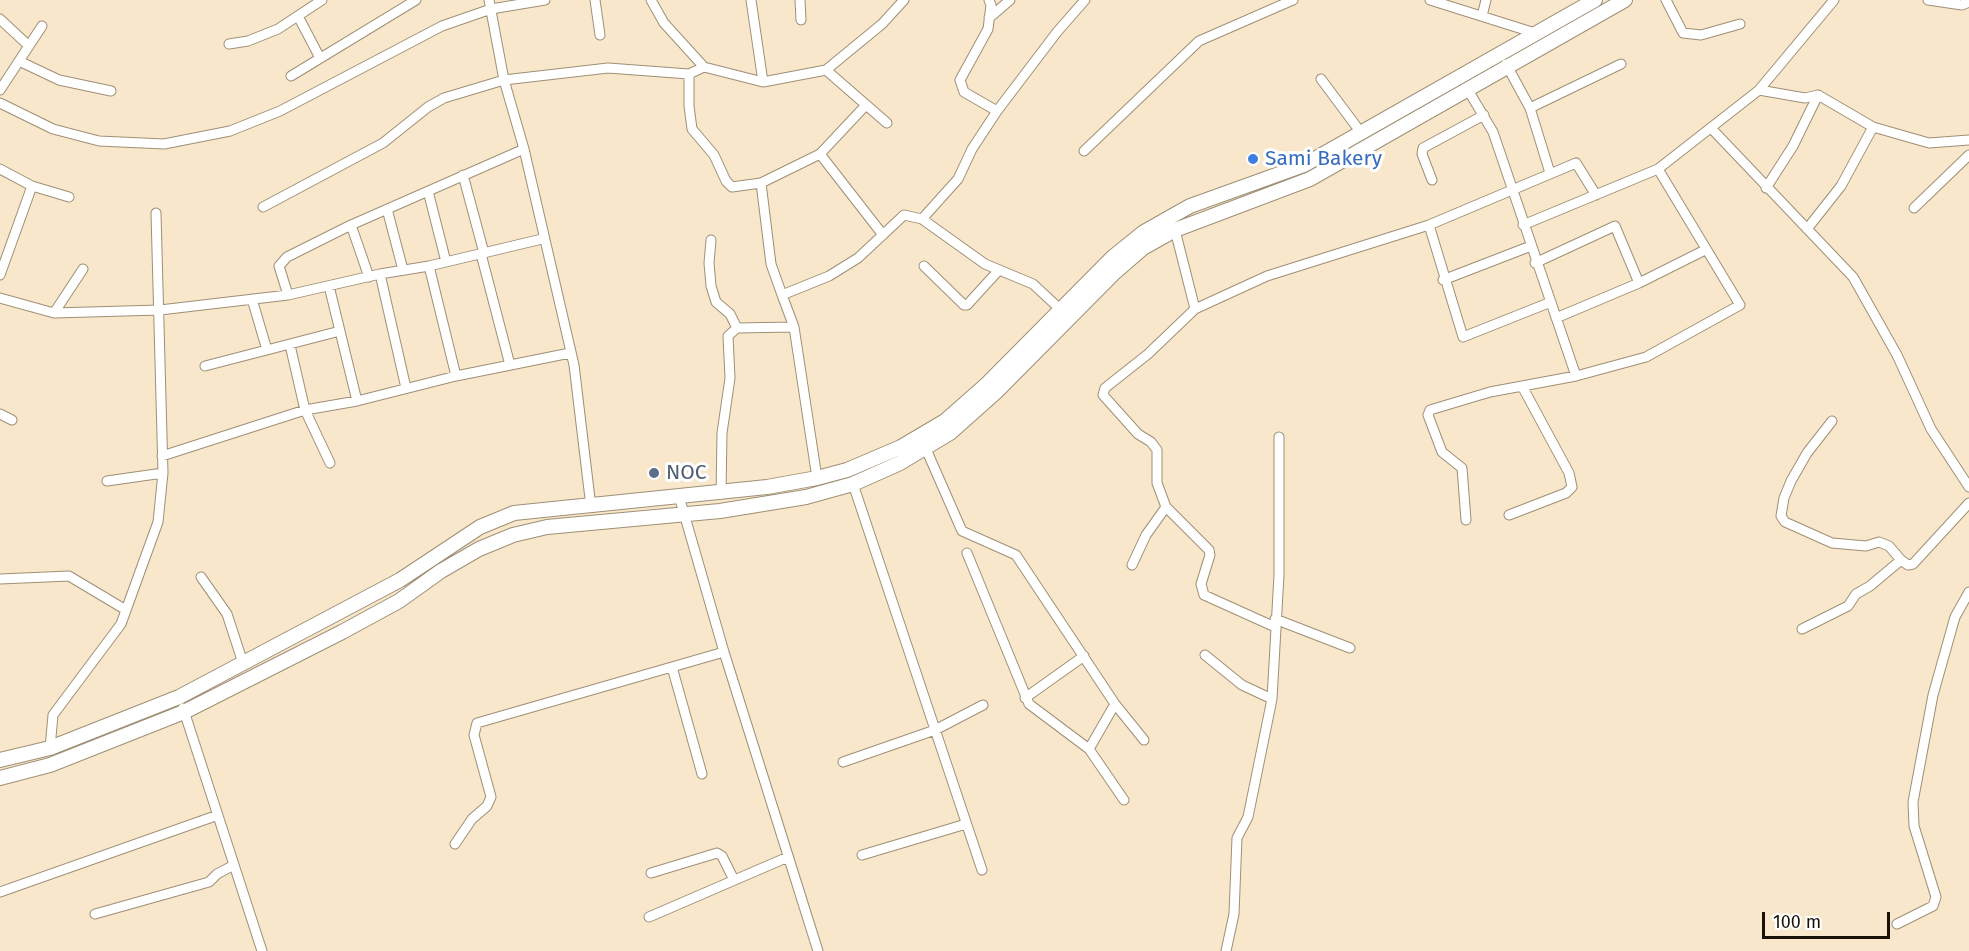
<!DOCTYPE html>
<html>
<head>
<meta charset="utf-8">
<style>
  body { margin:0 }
  #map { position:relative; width:1969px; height:951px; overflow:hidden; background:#f8e7cb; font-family:"Fira Sans",sans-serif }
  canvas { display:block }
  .scale { position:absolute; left:1762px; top:912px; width:128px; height:27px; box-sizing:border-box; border:3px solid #171107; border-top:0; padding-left:8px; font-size:18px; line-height:21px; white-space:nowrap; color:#171107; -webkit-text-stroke:4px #fff; paint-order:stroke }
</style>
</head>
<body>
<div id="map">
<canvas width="1969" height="951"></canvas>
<div class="scale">100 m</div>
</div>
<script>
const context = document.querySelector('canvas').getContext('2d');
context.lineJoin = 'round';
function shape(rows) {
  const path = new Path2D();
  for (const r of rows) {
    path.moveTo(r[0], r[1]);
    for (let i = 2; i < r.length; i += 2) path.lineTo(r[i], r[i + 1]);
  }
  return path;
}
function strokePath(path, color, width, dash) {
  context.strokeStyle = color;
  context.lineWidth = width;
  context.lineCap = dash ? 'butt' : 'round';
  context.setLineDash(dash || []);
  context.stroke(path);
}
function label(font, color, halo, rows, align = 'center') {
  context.font = font + ' "Fira Sans",sans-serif';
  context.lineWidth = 6;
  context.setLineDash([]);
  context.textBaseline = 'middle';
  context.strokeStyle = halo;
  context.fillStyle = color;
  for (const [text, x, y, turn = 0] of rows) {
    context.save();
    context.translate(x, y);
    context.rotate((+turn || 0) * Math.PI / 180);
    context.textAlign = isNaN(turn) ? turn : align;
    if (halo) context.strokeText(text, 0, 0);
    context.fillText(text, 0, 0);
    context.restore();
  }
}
const minor = shape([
  [595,0,600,35],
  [651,0,664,23,704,67,763,82,826,70,882,24,904,0],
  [751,0,763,82],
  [800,0,801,20],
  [989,0,991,5,988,29,960,80,964,92,997,111,1057,32,1085,0],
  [1430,0,1535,33],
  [1666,0,1683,33,1701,35,1740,24],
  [1928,0,1962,5,1969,2],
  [298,16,320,58],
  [1482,16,1486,0],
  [989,18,1010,0],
  [0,19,29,46],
  [229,44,248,41,278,29,322,0],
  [19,61,59,80,111,91],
  [1506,64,1530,108,1550,173],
  [826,70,887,123],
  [689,74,689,106,692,129,714,155,726,181,732,187,761,183,820,154,866,105],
  [291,76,416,0],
  [1321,79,1362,134],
  [0,90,42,26],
  [1468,90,1493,132,1576,376],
  [1759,90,1805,98,1818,95,1873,127,1929,143,1969,140],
  [0,103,53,129,99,141,164,144,230,131,280,111,442,26,491,9,545,0],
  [1530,108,1621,64],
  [1711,128,1853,277,1897,355,1931,429,1969,487],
  [1084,151,1199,41,1293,0],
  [820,154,883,235],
  [0,169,32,186,69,197],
  [463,175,484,253],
  [1432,180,1422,154,1423,148,1484,115],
  [761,183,771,264,782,295],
  [1766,188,1793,146,1818,95],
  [428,191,446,262],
  [263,207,383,143,428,107,444,98,504,80,489,0],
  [1914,208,1969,155],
  [387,209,403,270],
  [922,219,985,264,1033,284,1061,310],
  [351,225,369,277],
  [1429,225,1463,337,1551,302],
  [1523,225,1658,169,1759,90,1834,0],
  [1807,229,1841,186,1873,127],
  [1175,230,1195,309],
  [711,240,709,263,711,286,716,302,730,314,737,328],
  [481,254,510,365],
  [1535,263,1615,226,1639,283],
  [429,266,456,376],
  [924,266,964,305,967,305,999,270],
  [380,274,406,388],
  [0,275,32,186],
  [1443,280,1531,246],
  [329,286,357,401],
  [288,295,279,266,287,257,351,225,524,149],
  [0,298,54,313,160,310,288,295,380,274,429,266,542,239],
  [252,299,267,350],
  [54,313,83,269],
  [1556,318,1639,283,1705,250],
  [290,345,305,410,330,463],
  [205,366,340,331],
  [0,414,12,420],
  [1832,421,1807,453,1791,481,1784,498,1781,516,1785,522,1832,543,1866,546,1879,542,1889,546,1901,560],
  [926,449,962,531,1016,555,1115,704,1144,740],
  [162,456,305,410,357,401,456,376,570,353],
  [817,478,794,327,782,295,829,276,858,258,904,215,922,219,958,179,972,149,997,111],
  [107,481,163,473],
  [853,484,982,870],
  [721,494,722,433,730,378,728,336,737,328,794,327],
  [679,496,724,652,818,951],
  [591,507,574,365,524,149,504,80,608,68,689,74,704,67],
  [1509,515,1566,493,1572,487,1569,473,1522,386],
  [1466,520,1462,468,1442,452,1428,415,1430,410,1490,392,1576,376,1646,357,1740,305,1658,169],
  [967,553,1029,704,1089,749,1124,800],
  [1132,565,1146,535,1166,507],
  [201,577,227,614,243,663],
  [0,579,69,576,126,610],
  [1275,619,1350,648],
  [1275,627,1204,595,1201,584,1210,555,1209,550,1166,507,1157,483,1157,450,1151,442,1138,434,1103,395,1105,388,1148,354,1195,309,1267,276,1429,225,1576,163,1596,195],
  [1802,629,1848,606,1856,594,1870,586,1901,560,1908,565,1913,564,1969,503],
  [1205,655,1242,685,1272,699],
  [672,667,702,774],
  [1025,698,1084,656],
  [183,708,262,951],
  [50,748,53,715,121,624,158,522,163,473,156,213],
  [1089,749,1115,704],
  [843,762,935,730,983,705],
  [455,844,472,819,487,806,491,797,474,735,477,723,724,652],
  [862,855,966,824],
  [651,873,717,853,722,856,734,880],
  [0,892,218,815],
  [95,914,209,882,217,874,234,865],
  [649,917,788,857],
  [1897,924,1933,906,1936,897,1914,826,1913,802,1933,695,1955,617,1969,592],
  [1226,951,1234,914,1237,838,1248,817,1272,699,1279,575,1279,437]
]);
const highway = shape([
  [0,760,50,748,179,697,400,580,480,527,514,513,767,487,817,478,847,470,901,447,945,421,987,384,1113,257,1144,232,1190,206,1304,165,1595,0],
  [0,778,50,765,184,712,342,632,399,601,441,571,479,549,513,535,547,527,720,511,806,497,853,484,900,463,950,433,996,392,1113,274,1143,248,1175,230,1310,179,1625,0]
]);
strokePath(minor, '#9f8f75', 11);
strokePath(highway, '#9f8f75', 16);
strokePath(minor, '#fff', 9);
strokePath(highway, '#fff', 14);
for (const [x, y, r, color] of [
  [1253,159,6,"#3f7fe0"],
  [654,473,6,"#5c6f8a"]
]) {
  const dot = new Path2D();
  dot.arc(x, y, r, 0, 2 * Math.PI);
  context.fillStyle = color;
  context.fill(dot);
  strokePath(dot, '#fff', 2);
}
label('21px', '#366cbe', '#fff', [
  ["Sami Bakery",1265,159]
], 'left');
label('21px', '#4e5e75', '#fff', [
  ["NOC",666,473]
], 'left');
</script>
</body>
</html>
